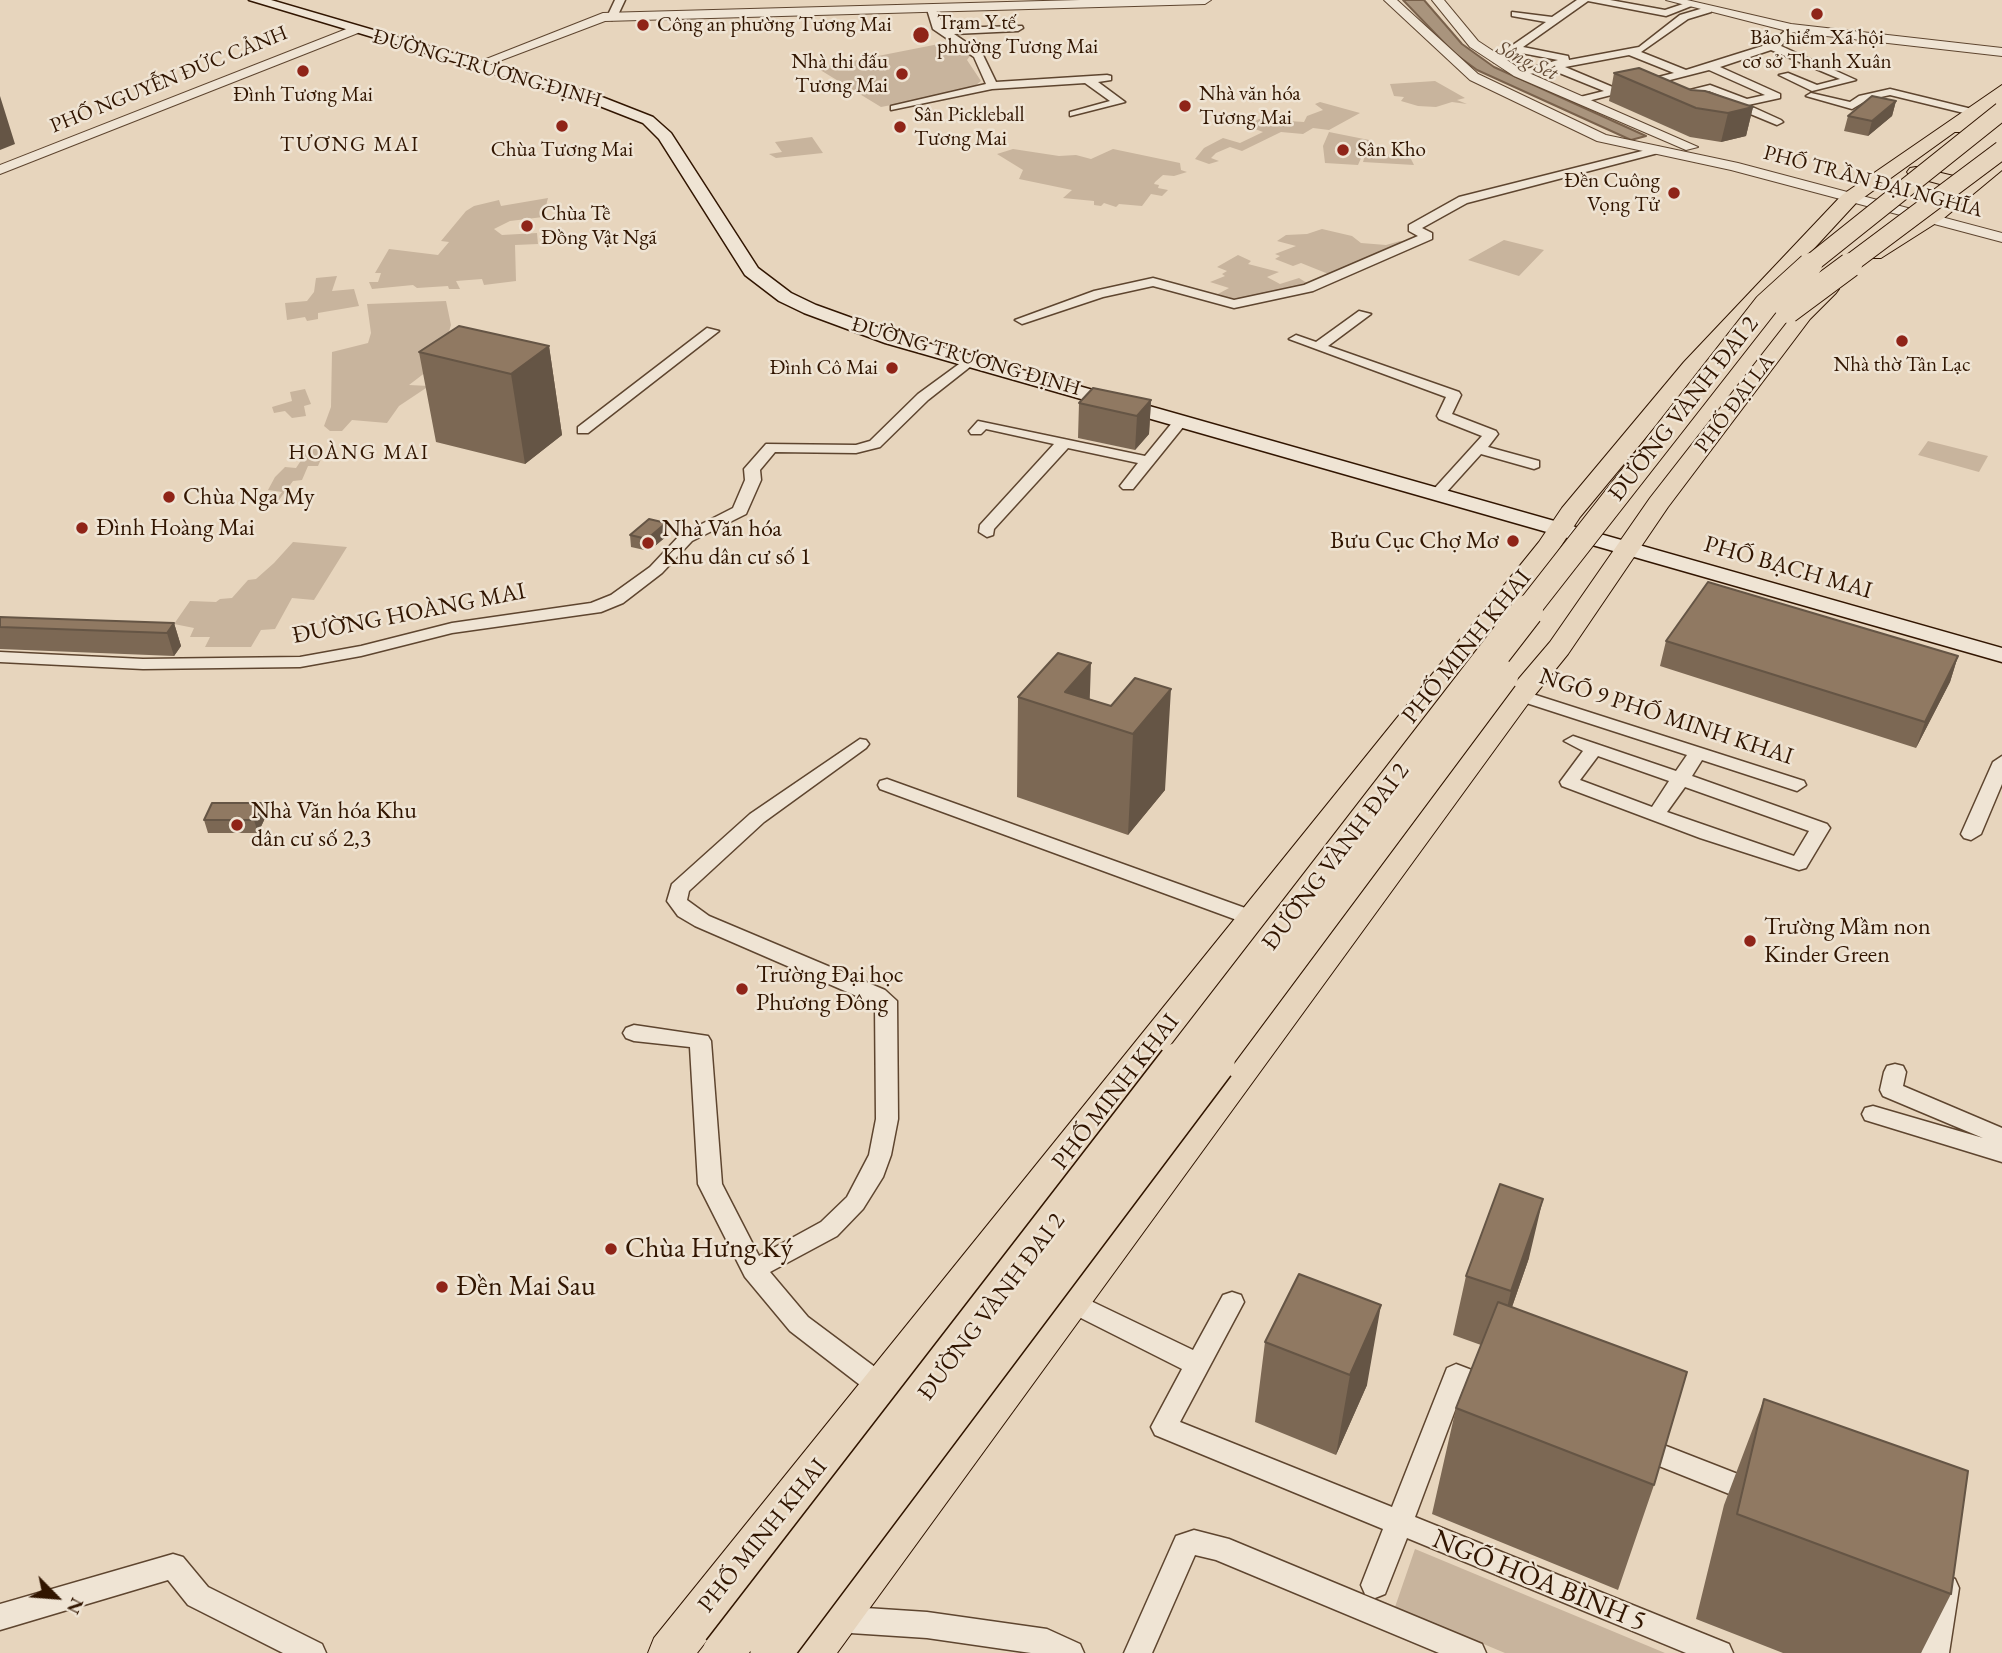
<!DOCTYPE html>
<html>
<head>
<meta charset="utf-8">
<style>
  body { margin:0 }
  #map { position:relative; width:2002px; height:1653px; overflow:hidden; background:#e7d5bd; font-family:"EB Garamond",serif }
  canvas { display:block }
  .north { position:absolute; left:21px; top:1562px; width:70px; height:70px; -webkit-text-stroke:5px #efe4d4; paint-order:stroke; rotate:115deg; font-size:19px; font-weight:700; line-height:28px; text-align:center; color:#311500 }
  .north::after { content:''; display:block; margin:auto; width:24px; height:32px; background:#311500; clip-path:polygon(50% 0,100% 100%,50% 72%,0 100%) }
</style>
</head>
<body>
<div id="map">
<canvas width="2002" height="1653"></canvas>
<div class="north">N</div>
</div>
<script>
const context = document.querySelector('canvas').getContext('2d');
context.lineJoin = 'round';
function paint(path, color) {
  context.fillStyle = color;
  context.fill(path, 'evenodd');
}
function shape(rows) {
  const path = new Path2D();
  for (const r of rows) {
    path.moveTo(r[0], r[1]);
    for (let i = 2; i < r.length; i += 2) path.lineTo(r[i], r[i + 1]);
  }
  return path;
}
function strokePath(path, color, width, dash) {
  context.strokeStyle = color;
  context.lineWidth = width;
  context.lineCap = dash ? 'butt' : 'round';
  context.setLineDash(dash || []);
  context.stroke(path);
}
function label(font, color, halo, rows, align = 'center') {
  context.font = font + ' "EB Garamond",serif';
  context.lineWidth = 5;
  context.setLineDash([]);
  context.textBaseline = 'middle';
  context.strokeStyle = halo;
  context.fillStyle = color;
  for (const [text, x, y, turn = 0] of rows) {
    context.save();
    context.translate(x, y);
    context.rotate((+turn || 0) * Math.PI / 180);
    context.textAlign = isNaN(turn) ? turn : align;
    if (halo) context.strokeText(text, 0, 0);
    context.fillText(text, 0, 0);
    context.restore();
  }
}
paint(shape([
  [949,42,970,56,967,60,981,81,970,90,881,107,817,68],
  [1435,81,1465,98,1457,100,1467,104,1452,102,1436,107,1418,106,1401,101,1404,97,1394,96,1390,84],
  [1320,102,1360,113,1329,130,1313,128,1303,134,1281,132,1242,151,1230,147,1216,153,1211,158,1219,161,1209,164,1195,159,1204,148,1223,138,1240,143,1263,132,1247,126,1259,119,1304,122,1307,116,1323,110,1315,104],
  [1329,132,1369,140,1358,165,1325,163,1323,146],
  [812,137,823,153,776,158,769,154,782,152,775,142],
  [1013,149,1059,156,1076,155,1091,159,1113,149,1180,163,1181,170,1187,172,1174,176,1163,175,1155,182,1154,184,1159,185,1158,188,1168,190,1162,196,1151,194,1142,206,1119,204,1116,207,1104,203,1101,206,1094,205,1094,201,1063,198,1072,190,1019,179,1023,170,997,154],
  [1366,152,1410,157,1414,165,1363,162],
  [548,198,543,217,510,221,494,229,502,235,537,233,538,244,515,245,516,281,484,285,482,279,456,281,460,289,449,289,448,286,417,288,413,285,372,289,369,282,378,282,381,273,375,273,389,249,438,255,449,242,441,241,466,211,474,206,499,200,501,206],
  [1322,229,1352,236,1361,243,1386,245,1400,241,1406,244,1379,252,1331,275,1301,263,1293,266,1275,259,1280,256,1275,254,1296,246,1277,241,1286,235,1307,234],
  [1504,240,1544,250,1519,276,1468,260],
  [1238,255,1251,261,1248,264,1279,272,1267,277,1280,284,1299,278,1310,285,1241,301,1216,295,1229,288,1210,282,1225,276,1222,274,1227,271,1217,267],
  [337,276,332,291,354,289,359,306,318,313,318,319,307,321,305,317,287,320,285,303,307,301,314,292,316,278],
  [446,301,451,325,437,371,426,372,409,385,429,386,399,406,387,423,352,420,342,431,330,431,324,426,331,407,332,352,368,343,371,333,367,304],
  [305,389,311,404,304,406,306,416,292,418,285,411,274,413,272,407,292,401,290,392],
  [1928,441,1988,456,1979,472,1918,455],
  [310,447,325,450,318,466,308,466,302,480,293,481,279,500,276,500,282,492,268,490,275,477,285,467,296,468],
  [293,542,347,547,314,600,292,598,275,629,261,630,251,647,205,647,210,637,190,637,194,628,174,624,190,601,216,602,220,599,232,598,248,580,256,579,274,563],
  [1415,1549,1665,1653,1505,1653,1395,1607]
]), '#c8b49d');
const water = shape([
  [1403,0,1424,0,1462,44,1494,67,1646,136,1631,140,1477,70,1454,53,1403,0]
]);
paint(water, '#a9947d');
strokePath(water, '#79614b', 2);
const minor = shape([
  [615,0,625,0,617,17,612,20,607,17,615,0],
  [1577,0,1610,0,1665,10,1689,2,1694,5,1666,16,1588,1,1523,47,1568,56,1569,60,1639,47,1680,15,1707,7,1711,8,1711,12,1688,19,1641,52,1686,70,1772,43,1791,25,1796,28,1781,46,1856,80,1812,91,1779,75,1788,73,1817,85,1840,79,1771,50,1720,67,1780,94,1780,98,1748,105,1781,120,1783,122,1777,125,1736,108,1714,110,1714,106,1734,101,1709,91,1705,93,1718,98,1718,102,1690,94,1690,90,1710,85,1747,99,1765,95,1709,70,1580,103,1574,100,1576,98,1604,91,1552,70,1518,76,1513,73,1558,60,1516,52,1502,62,1494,62,1494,58,1546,22,1512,16,1512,12,1552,17,1577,0],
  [1629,55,1674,73,1615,88,1565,67,1629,55],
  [926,6,934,6,945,28,1022,26,1023,28,1018,31,954,34,982,53,996,82,1107,75,1111,76,1111,80,1098,82,1125,102,1070,116,1070,112,1110,101,1085,83,992,89,891,110,891,106,986,84,974,57,933,29,926,6],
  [1890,89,1976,110,1978,112,1972,115,1890,95,1867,100,1852,109,1806,96,1811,93,1850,102,1859,96,1890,89],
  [1658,147,1662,148,1662,152,1467,203,1422,228,1432,233,1432,239,1313,291,1234,308,1153,286,1103,297,1022,324,1015,320,1094,291,1153,278,1234,300,1304,285,1418,236,1409,231,1409,225,1459,197,1658,147],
  [1359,311,1371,314,1328,346,1459,392,1461,395,1452,414,1496,431,1498,434,1488,447,1539,461,1539,467,1534,469,1481,454,1443,496,1433,496,1433,490,1482,436,1439,419,1437,416,1446,397,1289,339,1296,335,1316,342,1359,311],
  [707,328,719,331,588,433,578,433,578,427,707,328],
  [970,356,975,357,975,363,928,400,880,447,856,453,775,452,760,470,761,480,746,514,692,541,662,573,623,603,601,612,452,633,361,656,300,667,143,669,0,662,0,652,143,659,300,657,361,646,452,623,591,603,611,595,650,567,680,535,733,508,745,480,744,469,766,444,856,445,870,441,918,394,970,356],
  [1181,417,1188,421,1133,489,1123,489,1120,486,1138,463,1068,448,994,529,993,535,987,537,979,532,980,525,1054,444,986,429,981,434,971,434,969,431,978,421,1145,456,1176,418,1181,417],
  [1520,690,1804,781,1806,785,1797,791,1702,760,1692,776,1827,824,1830,828,1806,868,1799,870,1700,838,1562,786,1560,782,1583,751,1564,741,1573,736,1676,771,1687,755,1514,699,1511,695,1514,691,1520,690],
  [1598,756,1669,781,1652,807,1580,780,1598,756],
  [1685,787,1809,831,1794,856,1667,812,1685,787],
  [860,739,866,740,869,744,866,748,764,822,689,891,687,900,709,916,885,990,897,1001,898,1119,891,1155,883,1177,863,1209,837,1236,770,1272,808,1317,891,1379,895,1387,891,1395,882,1398,873,1395,790,1331,745,1277,698,1184,690,1047,634,1041,626,1038,623,1033,626,1028,634,1025,708,1036,711,1041,722,1184,759,1256,821,1222,847,1197,869,1155,876,1119,875,1004,695,926,678,916,667,901,672,884,750,814,860,739],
  [2002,756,2002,784,1981,834,1971,840,1964,838,1961,834,1993,762,2002,756],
  [887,779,1259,913,1262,918,1252,925,1245,923,880,789,878,785,880,781,887,779],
  [1895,1064,1903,1066,1906,1072,1903,1086,2002,1128,2002,1162,1865,1120,1862,1114,1865,1108,1873,1106,1983,1138,1883,1096,1880,1090,1884,1072,1887,1066,1895,1064],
  [1072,1292,1193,1350,1223,1295,1232,1292,1241,1295,1244,1302,1180,1422,1392,1507,1447,1368,1456,1364,1498,1380,1502,1388,1498,1396,1489,1399,1463,1389,1415,1517,1729,1644,1733,1653,1686,1653,1407,1538,1385,1594,1375,1598,1365,1594,1361,1585,1383,1529,1155,1435,1151,1427,1182,1369,1063,1309,1060,1302,1063,1295,1072,1292],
  [1638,1435,1766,1485,1770,1493,1766,1501,1757,1505,1629,1454,1625,1446,1629,1438,1638,1435],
  [1194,1530,1229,1539,1482,1644,1486,1653,1439,1653,1216,1560,1195,1555,1152,1653,1124,1653,1176,1536,1194,1530],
  [173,1554,183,1557,208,1587,322,1644,326,1653,283,1653,188,1605,168,1580,0,1630,0,1604,173,1554],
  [1945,1575,1955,1579,1959,1588,1949,1653,1921,1653,1931,1588,1935,1579,1945,1575],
  [835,1606,927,1612,1047,1629,1080,1644,1084,1653,1031,1653,927,1638,835,1632,825,1628,821,1619,825,1610,835,1606]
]);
const tertiary = shape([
  [1080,0,1211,0,1205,4,605,21,481,68,471,65,603,13,1080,0],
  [1384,0,1397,0,1478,74,1606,135,1738,163,2002,233,2002,242,1731,170,1597,141,1470,80,1384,0],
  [1432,0,1444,0,1478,41,1522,70,1698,147,1686,150,1514,76,1470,47,1432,0],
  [1666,0,1687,0,1791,24,2002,48,2002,56,1791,32,1666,0],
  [354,26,360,30,358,33,0,174,0,165,354,26]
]);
const secondary = shape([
  [249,0,271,0,602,97,653,117,671,133,758,268,791,293,816,305,899,335,2002,648,2002,662,885,343,804,313,779,301,745,275,659,139,643,123,592,103,249,0]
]);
const primary = shape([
  [2002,85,2002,98,1856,203,1700,372,1580,517,1557,552,697,1653,648,1653,654,1638,1539,542,1562,508,1684,362,1842,195,2002,85],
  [2002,156,2002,170,1944,218,1881,258,1867,258,1864,254,1867,250,1930,210,1996,157,2002,156],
  [1916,167,1958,177,1960,181,1951,187,1910,176,1907,172,1910,168,1916,167],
  [1829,283,1839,289,1836,293,1810,319,1668,507,1568,654,1530,701,837,1653,788,1653,794,1638,961,1423,1510,689,1550,642,1650,498,1796,311,1822,285,1829,283]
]);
const trunk = shape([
  [2002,94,2002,107,1966,132,1952,132,1950,128,1952,124,2002,94]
]);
strokePath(minor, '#5e452f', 3);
strokePath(tertiary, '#5e452f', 2);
strokePath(secondary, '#311500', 3);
strokePath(primary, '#311500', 2);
strokePath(trunk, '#311500', 2);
paint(minor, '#efe4d4');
paint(tertiary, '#efe4d4');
paint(secondary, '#efe4d4');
paint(primary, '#e7d5bd');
paint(trunk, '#e7d5bd');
const trunkBridgeFar3 = shape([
  [1808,266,2002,111],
  [1847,266,2002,150]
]);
const trunkBridgeFar2 = shape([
  [1788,311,1850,265],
  [1525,613,1766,305,1810,265]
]);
const trunkBridgeFar1 = shape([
  [1177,1064,1527,611],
  [1213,1064,1502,676]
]);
const trunkBridge = shape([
  [723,1653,1179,1063],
  [771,1653,1214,1063]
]);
strokePath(trunkBridgeFar3, '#311500', 20, []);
strokePath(trunkBridgeFar2, '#311500', 26, []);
strokePath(trunkBridgeFar1, '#311500', 34, []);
strokePath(trunkBridge, '#311500', 44, []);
strokePath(trunkBridgeFar3, '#e7d5bd', 18);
strokePath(trunkBridgeFar2, '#e7d5bd', 24);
strokePath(trunkBridgeFar1, '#e7d5bd', 32);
strokePath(trunkBridge, '#e7d5bd', 41);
paint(shape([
  [1614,73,1691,90,1753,107,1746,136,1721,142,1690,137,1609,101],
  [1896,101,1892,116,1868,136,1844,131,1848,116],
  [549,346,562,435,525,464,436,442,419,352],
  [1151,400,1149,434,1135,450,1078,438,1079,403],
  [666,523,668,535,649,551,631,547,630,535],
  [0,617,174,623,181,646,174,656,0,649],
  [1666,641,1958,656,1950,682,1916,748,1660,666],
  [1135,678,1165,790,1128,835,1017,797,1018,697,1090,699,1111,706],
  [266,816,258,833,208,833,204,820],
  [1529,1258,1512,1307,1654,1485,1618,1590,1432,1514,1456,1408,1481,1345,1453,1335,1466,1276],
  [1299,1274,1367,1385,1336,1455,1255,1422,1265,1342],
  [1764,1399,1951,1594,1921,1653,1783,1653,1696,1619,1724,1505]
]), '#7c6854');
paint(shape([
  [0,96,15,144,0,150],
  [1896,101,1892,116,1868,136,1872,121],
  [1753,107,1746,136,1721,142,1728,113],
  [549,346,562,435,525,464,511,374],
  [1151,400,1149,434,1135,450,1137,416],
  [666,523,668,535,649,551,647,539],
  [174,623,181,646,174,656,167,633],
  [1958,656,1950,682,1916,748,1925,722],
  [1091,663,1089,720,1065,692],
  [1171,689,1165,790,1128,835,1133,734],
  [262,803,266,816,258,833,254,820],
  [1543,1199,1529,1258,1497,1350,1511,1291],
  [1381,1305,1367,1385,1336,1455,1350,1375]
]), '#655545');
const building = shape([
  [1639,68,1691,90,1705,91,1753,107,1728,113,1696,108,1614,73,1639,68],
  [1872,96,1896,101,1872,121,1848,116,1872,96],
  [459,326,549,346,511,374,419,352,459,326],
  [1093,388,1151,400,1137,416,1079,403,1093,388],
  [649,519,666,523,647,539,630,535,649,519],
  [1708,582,1958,656,1925,722,1666,641,1708,582],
  [0,617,174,623,167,633,0,627,0,617],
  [1058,653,1091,663,1065,692,1111,706,1135,678,1171,689,1133,734,1018,697,1058,653],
  [212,803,262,803,254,820,204,820,212,803],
  [1500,1184,1543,1199,1511,1291,1466,1276,1500,1184],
  [1299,1274,1381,1305,1350,1375,1265,1342,1299,1274],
  [1498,1302,1687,1372,1654,1485,1456,1408,1498,1302],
  [1764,1399,1968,1471,1951,1594,1737,1514,1764,1399]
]);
paint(building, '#907962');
strokePath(building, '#655545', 2);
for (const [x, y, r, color] of [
  [1817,14,7,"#8f2418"],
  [643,25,7,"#8f2418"],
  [921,35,9,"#8f2418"],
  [303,71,7,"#8f2418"],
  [902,74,7,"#8f2418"],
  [1185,106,7,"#8f2418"],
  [562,126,7,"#8f2418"],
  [900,127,7,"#8f2418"],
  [1343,150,7,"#8f2418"],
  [1674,193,7,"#8f2418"],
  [527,226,7,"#8f2418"],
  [1902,341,7,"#8f2418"],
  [892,368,7,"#8f2418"],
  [169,497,7,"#8f2418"],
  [82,528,7,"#8f2418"],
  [1513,541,7,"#8f2418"],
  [648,543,7,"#8f2418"],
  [237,825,7,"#8f2418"],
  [1750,941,7,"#8f2418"],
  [742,989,7,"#8f2418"],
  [611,1249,7,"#8f2418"],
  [442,1287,7,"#8f2418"]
]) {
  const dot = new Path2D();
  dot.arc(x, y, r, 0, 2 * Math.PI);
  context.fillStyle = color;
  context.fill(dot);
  strokePath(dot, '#efe4d4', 2.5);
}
label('21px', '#311500', '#efe4d4', [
  ["Trạm Y tế",937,23],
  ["phường Tương Mai",937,47],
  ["Công an phường Tương Mai",657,25],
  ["Bảo hiểm Xã hội",1817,38,"center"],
  ["cơ sở Thanh Xuân",1817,62,"center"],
  ["Nhà thi đấu",888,62,"right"],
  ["Tương Mai",888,86,"right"],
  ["Nhà văn hóa",1199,94],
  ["Tương Mai",1199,118],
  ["Đình Tương Mai",303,95,"center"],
  ["Sân Pickleball",914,115],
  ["Tương Mai",914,139],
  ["Chùa Tương Mai",562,150,"center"],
  ["Sân Kho",1357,150],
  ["Đền Cuông",1660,181,"right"],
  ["Vọng Tử",1660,205,"right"],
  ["Chùa Tề",541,214],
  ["Đồng Vật Ngã",541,238],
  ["Nhà thờ Tân Lạc",1902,365,"center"],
  ["Đình Cô Mai",878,368,"right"]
], 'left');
label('italic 21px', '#614832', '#efe4d4', [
  ["Sông Sét",1527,61,26]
]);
label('21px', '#311500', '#efe4d4', [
  ["ĐƯỜNG TRƯƠNG ĐỊNH",487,69,16],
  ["PHỐ NGUYỄN ĐỨC CẢNH",169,80,-22],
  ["PHỐ TRẦN ĐẠI NGHĨA",1873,182,15],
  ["ĐƯỜNG TRƯƠNG ĐỊNH",966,357,16],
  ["PHỐ ĐẠI LA",1735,404,-53]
]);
context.letterSpacing = '2px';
label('21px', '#311500', '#efe4d4', [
  ["TƯƠNG MAI",350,145],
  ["HOÀNG MAI",359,453]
]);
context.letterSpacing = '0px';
label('24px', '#311500', '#efe4d4', [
  ["ĐƯỜNG VÀNH ĐAI 2",1684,409,-52],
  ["PHỐ BẠCH MAI",1788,568,16],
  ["ĐƯỜNG HOÀNG MAI",409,614,-11],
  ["PHỐ MINH KHAI",1467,647,-51],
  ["NGÕ 9 PHỐ MINH KHAI",1666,717,18],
  ["ĐƯỜNG VÀNH ĐAI 2",1336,857,-53],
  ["PHỐ MINH KHAI",1116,1092,-52],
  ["ĐƯỜNG VÀNH ĐAI 2",992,1307,-53],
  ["PHỐ MINH KHAI",763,1536,-51]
]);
label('24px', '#311500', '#efe4d4', [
  ["Chùa Nga My",183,497],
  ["Đình Hoàng Mai",96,528],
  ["Nhà Văn hóa",662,529],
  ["Khu dân cư số 1",662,557],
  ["Bưu Cục Chợ Mơ",1499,541,"right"],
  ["Nhà Văn hóa Khu",251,811],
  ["dân cư số 2,3",251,839],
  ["Trường Mầm non",1764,927],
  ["Kinder Green",1764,955],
  ["Trường Đại học",756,975],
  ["Phương Đông",756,1003]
], 'left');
label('28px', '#311500', '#efe4d4', [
  ["Chùa Hưng Ký",625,1249],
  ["Đền Mai Sau",456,1287]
], 'left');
label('28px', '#311500', '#efe4d4', [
  ["NGÕ HÒA BÌNH 5",1539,1581,22]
]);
</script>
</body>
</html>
